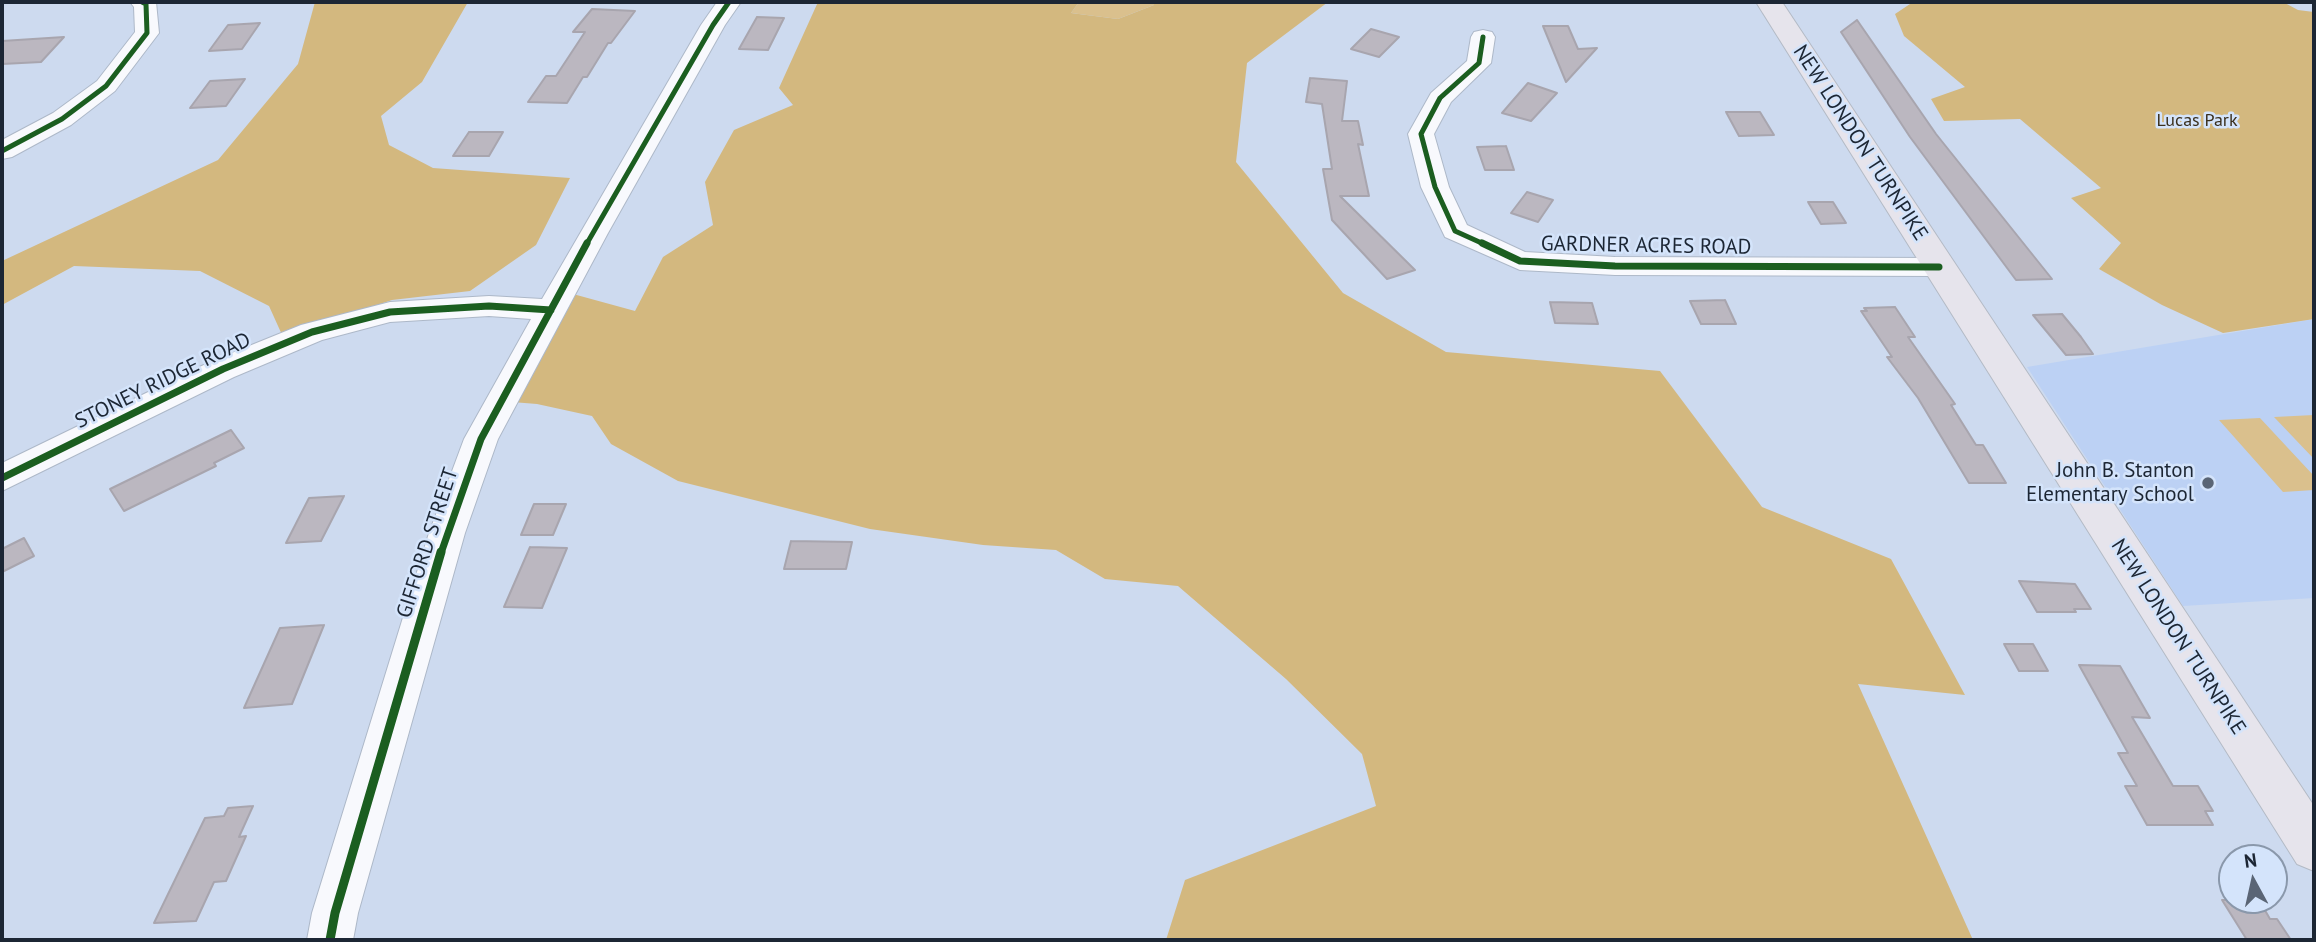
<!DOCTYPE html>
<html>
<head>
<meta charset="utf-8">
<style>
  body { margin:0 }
  #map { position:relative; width:2316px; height:942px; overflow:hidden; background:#cddaef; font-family:"PT Sans",sans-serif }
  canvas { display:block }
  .frame { position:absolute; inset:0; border:4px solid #1c2634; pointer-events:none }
  .north { position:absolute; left:2218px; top:844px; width:70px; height:70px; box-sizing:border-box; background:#d4e4fb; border:2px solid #8a98ab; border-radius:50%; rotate:352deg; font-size:19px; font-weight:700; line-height:28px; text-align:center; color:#1c2634 }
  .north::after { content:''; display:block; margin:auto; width:24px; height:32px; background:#5a6575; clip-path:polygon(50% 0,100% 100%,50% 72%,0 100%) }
</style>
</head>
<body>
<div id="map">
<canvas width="2316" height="942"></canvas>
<div class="frame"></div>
<div class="north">N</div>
</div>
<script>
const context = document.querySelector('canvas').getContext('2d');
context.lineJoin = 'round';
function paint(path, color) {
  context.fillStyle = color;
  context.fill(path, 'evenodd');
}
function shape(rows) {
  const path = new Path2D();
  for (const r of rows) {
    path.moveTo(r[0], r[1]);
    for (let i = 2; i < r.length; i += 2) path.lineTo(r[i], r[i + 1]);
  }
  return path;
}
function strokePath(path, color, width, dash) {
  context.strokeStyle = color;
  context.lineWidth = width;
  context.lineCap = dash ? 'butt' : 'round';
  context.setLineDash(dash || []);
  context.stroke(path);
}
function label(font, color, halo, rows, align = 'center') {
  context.font = font + ' "PT Sans",sans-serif';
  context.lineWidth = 5;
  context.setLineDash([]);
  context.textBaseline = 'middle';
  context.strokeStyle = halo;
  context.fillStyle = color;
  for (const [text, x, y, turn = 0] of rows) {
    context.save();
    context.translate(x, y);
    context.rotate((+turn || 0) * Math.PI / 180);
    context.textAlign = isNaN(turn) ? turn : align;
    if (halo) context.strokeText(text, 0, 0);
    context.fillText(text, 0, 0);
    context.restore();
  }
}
paint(shape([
  [2314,319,2314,598,2183,606,2027,367]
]), '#bcd1f4');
paint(shape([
  [1079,2,1154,2,1154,5,1118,19,1071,13],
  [2314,415,2314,459,2274,417],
  [2260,418,2314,476,2314,490,2283,492,2219,420]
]), '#dac08d');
paint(shape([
  [315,2,468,2,422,82,381,116,389,145,433,168,570,178,536,245,470,291,392,300,283,337,269,306,200,271,74,266,2,305,2,261,218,160,298,64],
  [818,2,1079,2,1071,13,1118,19,1154,5,1154,2,1328,2,1247,63,1236,162,1343,293,1446,352,1660,371,1762,507,1891,559,1965,695,1858,684,1973,940,1166,940,1185,880,1376,806,1362,754,1286,679,1178,586,1105,579,1056,550,983,545,870,529,678,481,611,444,592,416,537,404,512,402,573,294,635,311,663,257,713,225,705,182,734,130,793,105,779,88],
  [1913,2,2283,2,2298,10,2314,12,2314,319,2223,333,2162,305,2099,269,2121,243,2071,198,2101,188,2020,119,1944,121,1931,99,1965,87,1904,36,1895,14]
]), '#d3b87f');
const building = shape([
  [592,9,635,11,611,43,608,43,587,77,583,77,567,103,528,102,546,76,556,76,585,32,573,32,592,9],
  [757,17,784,18,768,50,739,49,757,17],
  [1857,20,1936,134,2052,279,2016,280,1910,137,1841,32,1857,20],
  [260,23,242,49,209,51,228,25,260,23],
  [1543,26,1568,26,1578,49,1597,48,1566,82,1543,26],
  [1371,29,1399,37,1379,57,1351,49,1371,29],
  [64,37,41,62,2,64,2,41,64,37],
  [1310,78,1347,81,1342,121,1358,121,1363,145,1358,144,1369,196,1340,196,1415,270,1387,279,1332,220,1323,169,1332,169,1322,104,1306,102,1310,78],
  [245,79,226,106,190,108,210,81,245,79],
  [1528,83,1557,93,1531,121,1502,113,1528,83],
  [1726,112,1760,112,1774,135,1739,136,1726,112],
  [469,132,503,132,489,156,453,156,469,132],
  [1506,146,1514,170,1485,170,1477,147,1506,146],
  [1527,192,1553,200,1538,222,1511,213,1527,192],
  [1808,202,1833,202,1846,223,1821,224,1808,202],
  [1725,300,1736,324,1701,324,1690,301,1725,300],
  [1550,302,1592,303,1598,324,1555,323,1550,302],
  [1895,307,1915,337,1908,337,1955,404,1951,405,1976,445,1983,445,2006,483,1969,483,1918,398,1887,357,1892,357,1861,311,1867,311,1864,308,1895,307],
  [2062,314,2081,337,2093,354,2066,355,2033,315,2062,314],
  [231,430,244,448,214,463,216,466,124,511,110,489,231,430],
  [344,496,321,541,286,543,309,498,344,496],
  [534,504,566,504,553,535,521,535,534,504],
  [24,538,34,556,2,572,2,549,24,538],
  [791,541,852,542,846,569,784,569,791,541],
  [530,547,567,548,542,608,504,607,530,547],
  [2019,581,2075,584,2091,609,2074,609,2076,612,2037,612,2019,581],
  [324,625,292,704,244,708,280,628,324,625],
  [2004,644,2033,644,2048,671,2019,671,2004,644],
  [2079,665,2120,666,2150,718,2132,717,2173,786,2198,786,2213,811,2205,811,2213,825,2147,825,2125,786,2137,786,2118,753,2128,753,2079,665],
  [253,806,239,837,246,836,226,881,214,882,196,921,154,923,205,818,224,816,228,808,253,806],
  [2222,900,2259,900,2270,919,2277,919,2291,940,2247,940,2222,900]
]);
paint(building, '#bbb7c0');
strokePath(building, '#a8a5ae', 2);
const minor = shape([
  [130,2,156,2,159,33,115,91,71,125,12,157,2,159,2,140,53,113,97,81,135,32,134,7,130,2],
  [717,2,741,2,725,25,608,233,498,439,465,533,358,913,353,940,307,940,312,913,429,533,464,439,531,319,489,316,390,322,322,340,234,377,2,491,2,463,212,361,301,325,390,302,489,296,542,299,701,25,717,2],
  [1483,30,1492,32,1495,37,1491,63,1451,102,1434,134,1449,187,1467,225,1525,252,1615,257,1939,258,1950,260,1954,267,1950,274,1939,276,1615,275,1520,270,1445,237,1421,187,1408,134,1431,93,1467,61,1471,37,1474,32,1483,30]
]);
const major = shape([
  [1756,2,1782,2,2314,806,2314,871,2297,864,1756,2]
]);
strokePath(minor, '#adb8c8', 2);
strokePath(major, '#b3bac5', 2);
paint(minor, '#f8f9fd');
paint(major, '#e6e4ec');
strokePath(shape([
  [1483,37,1479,63,1440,98,1421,134,1435,187,1455,231,1486,245],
  [2,151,62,119,106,86,147,33,146,4,142,2],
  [586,245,713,25,729,2]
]), '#1b5e20', 5);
strokePath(shape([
  [1482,243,1520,261,1615,266,1939,267],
  [2,478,223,369,312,332,390,312,489,306,551,310],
  [441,553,481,439,587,243]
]), '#1b5e20', 7);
strokePath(shape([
  [330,940,335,913,441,552]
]), '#1b5e20', 9);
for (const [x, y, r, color] of [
  [2208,483,7,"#5a6575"]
]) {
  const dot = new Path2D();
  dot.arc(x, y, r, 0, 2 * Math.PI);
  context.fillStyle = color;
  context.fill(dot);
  strokePath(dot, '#d4e4fb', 2.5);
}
label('18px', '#3a2f1c', '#d4e4fb', [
  ["Lucas Park",2197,121]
]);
label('21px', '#1c2634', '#d4e4fb', [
  ["NEW LONDON TURNPIKE",1860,143,57],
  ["GARDNER ACRES ROAD",1646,246,1],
  ["STONEY RIDGE ROAD",163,381,-26],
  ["GIFFORD STREET",428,543,-72],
  ["NEW LONDON TURNPIKE",2178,637,57]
]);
label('21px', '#1c2634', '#d4e4fb', [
  ["John B. Stanton",2194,471],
  ["Elementary School",2194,495]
], 'right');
</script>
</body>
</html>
